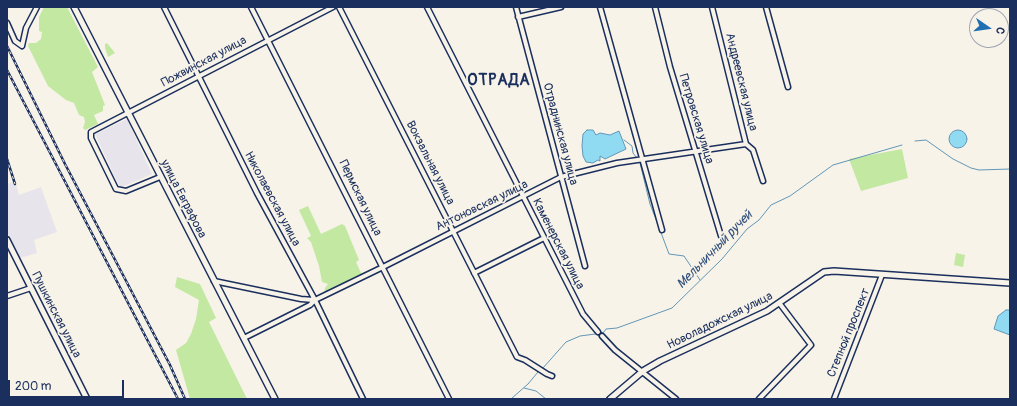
<!DOCTYPE html>
<html>
<head>
<meta charset="utf-8">
<style>
  body { margin:0 }
  #map { position:relative; width:1017px; height:406px; overflow:hidden; background:#f7f3e8; font-family:Pangolin,sans-serif }
  canvas { display:block }
  .frame { position:absolute; inset:0; border:8px solid #1b2f5e; pointer-events:none }
  .north { position:absolute; left:969px; top:8px; width:40px; height:40px; box-sizing:border-box; background:#f7f3e8; border:1px solid #9fa5b1; border-radius:50%; rotate:103deg; font-size:11px; font-weight:700; line-height:16px; text-align:center; color:#1b2f5e }
  .north::after { content:''; display:block; margin:auto; width:14px; height:18px; background:#1f6fb2; clip-path:polygon(50% 0,100% 100%,50% 72%,0 100%) }
  .scale { position:absolute; left:8px; top:380px; width:116px; height:18px; box-sizing:border-box; border:2px solid #1b2f5e; border-top:0; padding-left:5px; font-size:12px; line-height:14px; white-space:nowrap; color:#1b2f5e; -webkit-text-stroke:3px #f7f3e8; paint-order:stroke }
</style>
</head>
<body>
<div id="map">
<canvas width="1017" height="406"></canvas>
<div class="frame"></div>
<div class="north">С</div>
<div class="scale">200 m</div>
</div>
<script>
const context = document.querySelector('canvas').getContext('2d');
context.lineJoin = 'round';
function paint(path, color) {
  context.fillStyle = color;
  context.fill(path, 'evenodd');
}
function shape(rows) {
  const path = new Path2D();
  for (const r of rows) {
    if (r.length === 3) {
      path.moveTo(r[0] + r[2], r[1]);
      path.arc(r[0], r[1], r[2], 0, 2 * Math.PI);
      continue;
    }
    path.moveTo(r[0], r[1]);
    for (let i = 2; i < r.length; i += 2) path.lineTo(r[i], r[i + 1]);
  }
  return path;
}
function strokePath(path, color, width, dash) {
  context.strokeStyle = color;
  context.lineWidth = width;
  context.lineCap = dash ? 'butt' : 'round';
  context.setLineDash(dash || []);
  context.stroke(path);
}
function label(font, color, halo, rows, align = 'center') {
  context.font = font + ' Pangolin,sans-serif';
  context.lineWidth = 3.5;
  context.setLineDash([]);
  context.textBaseline = 'middle';
  context.strokeStyle = halo;
  context.fillStyle = color;
  for (const [text, x, y, turn = 0] of rows) {
    context.save();
    context.translate(x, y);
    context.rotate((+turn || 0) * Math.PI / 180);
    context.textAlign = isNaN(turn) ? turn : align;
    if (halo) context.strokeText(text, 0, 0);
    context.fillText(text, 0, 0);
    context.restore();
  }
}
paint(shape([
  [127,119,152,174,122,187,119,186,95,134],
  [15,181,19,195,41,187,57,232,34,240,37,253,20,258,7,233,7,184]
]), '#e7e4eb');
paint(shape([
  [44,7,67,7,98,67,92,72,105,105,103,106,103,111,94,115,98,124,85,130,83,128,85,122,84,117,79,115,74,103,66,100,48,86,28,46,29,43,36,43,41,39,42,32,39,31,39,17],
  [107,43,115,53,108,57,105,48,105,44],
  [902,149,908,178,861,191,849,159],
  [308,206,321,234,342,224,345,226,359,260,356,262,361,273,366,272,324,294,325,288,328,284,322,282,319,266,311,242,307,238,311,236,299,210],
  [956,253,965,255,963,267,954,265],
  [177,277,200,284,216,318,209,322,247,399,190,399,176,350,186,343,191,334,196,319,199,300,175,287]
]), '#c2e8a2');
const water = shape([
  [958,139,9],
  [587,130,593,130,596,135,600,133,610,135,619,131,626,149,605,159,600,156,600,161,598,160,593,163,586,162,583,156,582,146,583,134,587,130],
  [1006,310,1010,310,1010,335,994,329,998,316,1006,310]
]);
paint(water, '#91dbf2');
strokePath(water, '#6296b7', 1);
strokePath(shape([
  [624,140,632,146,633,153,636,157],
  [915,141,926,140,953,159,971,168,979,170,1010,169],
  [640,163,650,204,659,227],
  [660,230,669,254,684,256,700,280],
  [543,368,566,342,580,336,603,333,606,329,617,328,672,308,722,259,747,229,759,220,771,205,790,196,833,165,902,145],
  [524,388,536,391,546,399],
  [511,399,528,384,538,372]
]), '#6296b7', 1);
const minor = shape([
  [164,7,257,193,315,300,363,399],
  [251,7,449,399],
  [339,7,517,357,525,360,547,374,552,376],
  [427,7,583,314,598,332],
  [516,7,585,266],
  [600,7,662,230],
  [655,7,670,67,721,236],
  [712,7,746,144,753,150,763,181],
  [766,7,788,87],
  [518,17,561,7],
  [7,23,15,41,22,46,26,28,37,7],
  [160,177,126,191,116,189,91,138,91,132,333,7],
  [474,273,544,238],
  [214,281,301,299,314,300],
  [7,296,31,288],
  [602,336,615,350,676,399],
  [244,338,310,305,315,300,383,267,561,177,617,163,746,144],
  [759,399,811,345,780,304],
  [834,399,882,275]
]);
const tertiary = shape([
  [74,7,275,399],
  [7,240,87,399],
  [610,399,643,371,660,361,767,311,824,272,834,271,1010,283]
]);
strokePath(minor, '#1b2f5e', 7);
strokePath(tertiary, '#1b2f5e', 8);
strokePath(minor, '#f7f3e8', 4);
strokePath(tertiary, '#f7f3e8', 5);
const rail = shape([
  [7,46,65,164,170,365,185,399],
  [7,70,178,399],
  [7,159,15,184]
]);
strokePath(rail, '#1b2f5e', 2.5);
strokePath(rail, '#f7f3e8', 1, [3]);
label('12px', '#1b2f5e', '#f7f3e8', [
  ["Пожвинская улица",204,62,-28],
  ["Андреевская улица",741,82,76],
  ["Петровская улица",696,119,73],
  ["Отраднинская улица",560,134,75],
  ["Вокзальная улица",430,163,63],
  ["Пермская улица",360,198,64],
  ["улица Евграфова",183,199,63],
  ["Николаевская улица",272,199,62],
  ["Антоновская улица",482,206,-26],
  ["Каменерская улица",558,244,63],
  ["Пушкинская улица",56,315,63],
  ["Новоладожская улица",720,321,-26],
  ["Степной проспект",849,333,-68]
]);
label('italic 13px', '#33517c', '#f7f3e8', [
  ["Мельничный ручей",715,250,-46]
]);
context.letterSpacing = '1px';
label('bold 16px', '#1b2f5e', '#f7f3e8', [
  ["ОТРАДА",499,81]
]);
context.letterSpacing = '0px';
</script>
</body>
</html>
